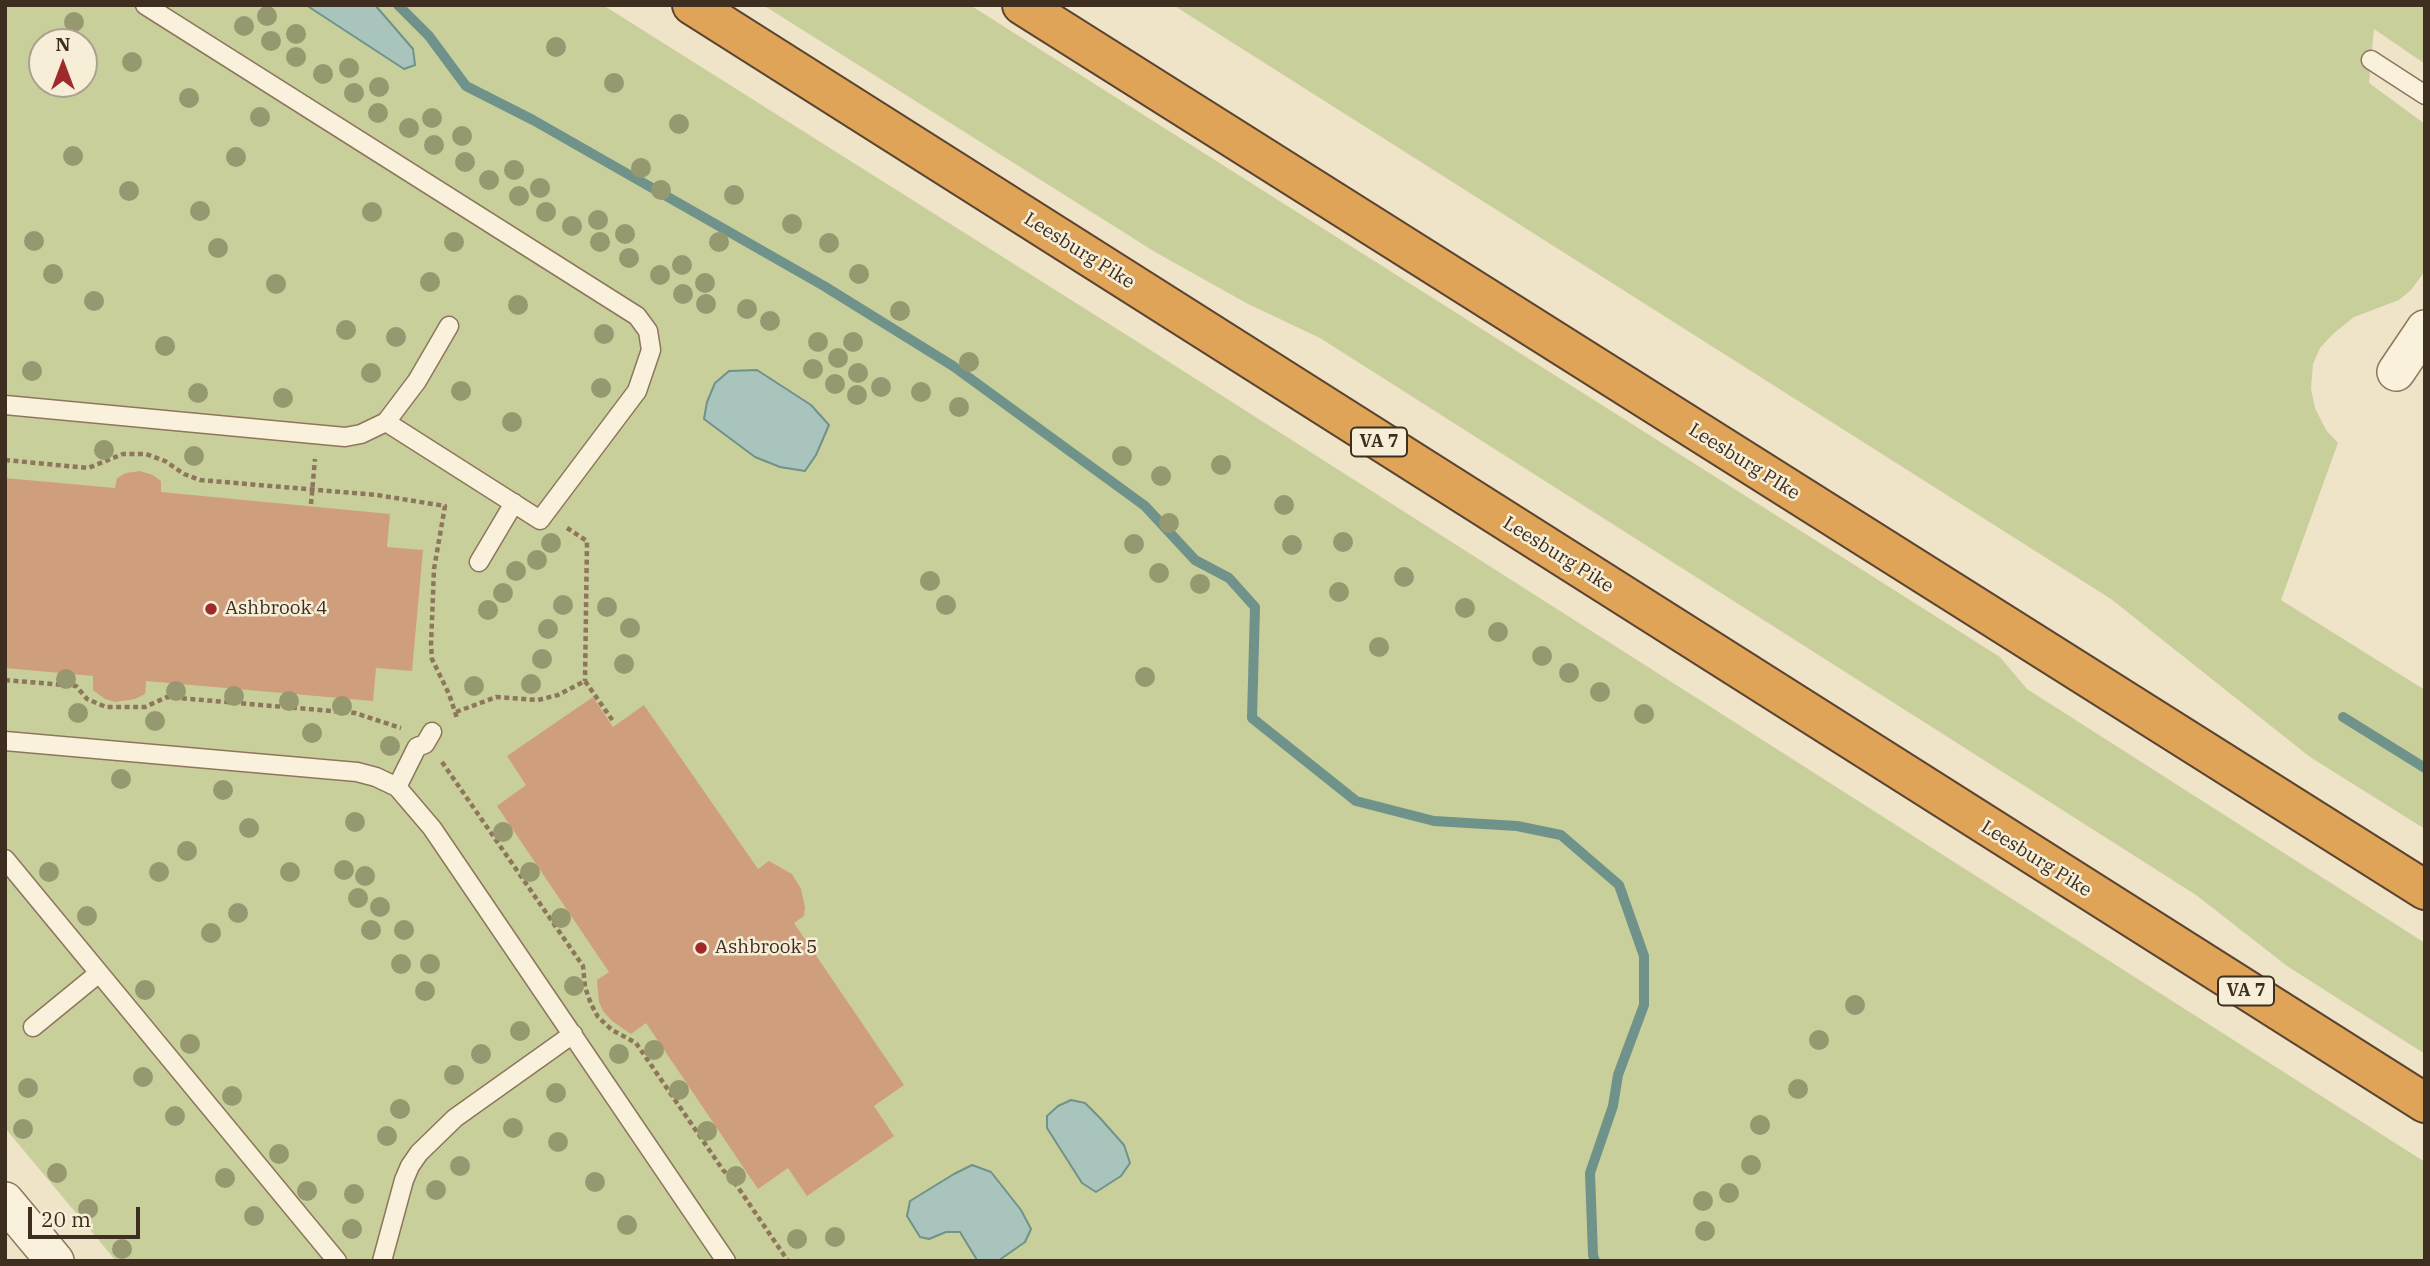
<!DOCTYPE html>
<html>
<head>
<meta charset="utf-8">
<style>
  body { margin:0 }
  #map { position:relative; width:2430px; height:1266px; overflow:hidden; background:#f0e4c8; font-family:"IBM Plex Serif",serif }
  canvas { display:block }
  .frame { position:absolute; inset:0; border:7px solid #3d2e20; pointer-events:none }
  .north { position:absolute; left:28px; top:28px; width:70px; height:70px; box-sizing:border-box; background:#f7eed8; border:2px solid #ada18e; border-radius:50%; rotate:0deg; font-size:19px; font-weight:700; line-height:28px; text-align:center; color:#3d2e20 }
  .north::after { content:''; display:block; margin:auto; width:24px; height:32px; background:#9e2a2b; clip-path:polygon(50% 0,100% 100%,50% 72%,0 100%) }
  .scale { position:absolute; left:28px; top:1207px; width:112px; height:32px; box-sizing:border-box; border:4px solid #3d2e20; border-top:0; padding-left:9px; font-size:21px; line-height:24px; white-space:nowrap; color:#3d2e20; -webkit-text-stroke:5px #f7eed8; paint-order:stroke }
</style>
</head>
<body>
<div id="map">
<canvas width="2430" height="1266"></canvas>
<div class="frame"></div>
<div class="north">N</div>
<div class="scale">20 m</div>
</div>
<script>
const context = document.querySelector('canvas').getContext('2d');
context.lineJoin = 'round';
function paint(path, color) {
  context.fillStyle = color;
  context.fill(path, 'evenodd');
}
function shape(rows) {
  const path = new Path2D();
  for (const r of rows) {
    path.moveTo(r[0], r[1]);
    for (let i = 2; i < r.length; i += 2) path.lineTo(r[i], r[i + 1]);
  }
  return path;
}
function strokePath(path, color, width, dash) {
  context.strokeStyle = color;
  context.lineWidth = width;
  context.lineCap = dash ? 'butt' : 'round';
  context.setLineDash(dash || []);
  context.stroke(path);
}
function label(font, color, halo, rows, align = 'center') {
  context.font = font + ' "IBM Plex Serif",serif';
  context.lineWidth = 5;
  context.setLineDash([]);
  context.textBaseline = 'middle';
  context.strokeStyle = halo;
  context.fillStyle = color;
  for (const [text, x, y, turn = 0] of rows) {
    context.save();
    context.translate(x, y);
    context.rotate((+turn || 0) * Math.PI / 180);
    context.textAlign = isNaN(turn) ? turn : align;
    if (halo) context.strokeText(text, 0, 0);
    context.fillText(text, 0, 0);
    context.restore();
  }
}
paint(shape([
  [5,5,603,5,1141,344,2425,1162,2425,1261,116,1261,5,1128],
  [42,42,84,42,84,84,42,84],
  [763,5,970,5,2000,657,2027,689,2425,943,2425,1054,2287,966,2196,895,1320,338,1248,304,1155,252],
  [1173,5,2425,5,2425,64,2374,29,2369,83,2425,124,2425,271,2411,290,2399,300,2354,317,2333,334,2320,348,2313,364,2311,389,2315,408,2326,430,2338,443,2281,600,2425,690,2425,829,2310,757,2111,599]
]), '#c9cf9b');
const water = shape([
  [306,5,375,5,413,49,415,65,404,69,306,5],
  [757,370,811,405,829,425,816,455,805,471,780,467,755,457,704,419,707,402,715,383,729,371,757,370],
  [1071,1100,1085,1103,1100,1118,1124,1145,1130,1163,1121,1176,1096,1192,1082,1183,1047,1128,1047,1116,1058,1106,1071,1100],
  [972,1165,991,1172,1021,1210,1031,1229,1025,1242,998,1261,977,1260,960,1232,946,1232,929,1239,920,1237,907,1216,910,1201,954,1174,972,1165]
]);
paint(water, '#a9c4bc');
strokePath(water, '#6f938a', 2);
strokePath(shape([
  [398,5,429,36,466,86,533,120,824,286,953,366,1145,506,1195,560,1229,578,1255,607,1252,718,1356,801,1434,821,1517,826,1561,835,1619,885,1644,956,1644,1005,1618,1075,1613,1106,1590,1173,1593,1255,1595,1261],
  [2343,717,2425,768]
]), '#6f938a', 10);
paint(shape([
  [140,471,153,475,161,481,161,492,390,514,387,547,423,550,412,671,376,668,373,701,146,681,145,694,135,699,115,702,105,699,93,690,93,676,5,668,5,478,115,488,117,478,126,473],
  [593,697,613,727,644,705,758,869,769,861,792,874,801,889,805,907,804,916,794,923,904,1085,874,1106,894,1136,807,1196,788,1168,758,1189,646,1023,631,1034,612,1021,603,1011,599,1002,597,980,609,972,497,806,526,785,507,756]
]), '#cf9f7d');
const service = shape([
  [145,5,637,316,648,331,651,350,637,391,540,520,386,422,417,381,449,326],
  [2371,60,2425,95],
  [5,405,345,437,361,434,386,422],
  [479,562,514,503],
  [5,741,357,772,376,777,397,787,432,828,726,1261],
  [397,787,417,747,425,744,432,732],
  [5,859,337,1261],
  [33,1027,99,973],
  [382,1261,404,1180,410,1166,419,1153,455,1118,573,1034]
]);
const minor = shape([
  [2396,372,2425,329],
  [5,1201,55,1261]
]);
const motorway = shape([
  [692,5,2425,1103],
  [1022,5,2425,890]
]);
strokePath(service, '#8d765c', 21);
strokePath(minor, '#8d765c', 40);
strokePath(motorway, '#5b4430', 42);
strokePath(shape([
  [5,460,88,468,123,454,146,454,165,461,184,474,200,480,377,495,445,506,434,569,431,645,432,659,449,694,457,718],
  [311,504,315,459],
  [567,528,587,541,585,681],
  [5,680,76,686,87,699,106,707,145,707,167,697,355,713,401,728],
  [456,712,496,697,538,700,558,695,585,681,613,721],
  [442,762,583,966,585,987,591,1004,598,1017,612,1030,636,1043,723,1170,733,1180,788,1261]
]), '#8d765c', 4.5, [5, 3.5]);
strokePath(service, '#faf1dc', 18);
strokePath(minor, '#faf1dc', 37);
strokePath(motorway, '#e0a458', 38);
context.fillStyle = '#96986f';
for (const [x, y] of [
  [267,16],
  [74,22],
  [244,26],
  [296,34],
  [271,41],
  [556,47],
  [296,57],
  [132,62],
  [349,68],
  [323,74],
  [614,83],
  [379,87],
  [354,93],
  [189,98],
  [378,113],
  [260,117],
  [432,118],
  [679,124],
  [409,128],
  [462,136],
  [434,145],
  [73,156],
  [236,157],
  [465,162],
  [641,168],
  [514,170],
  [489,180],
  [540,188],
  [661,190],
  [129,191],
  [734,195],
  [519,196],
  [200,211],
  [372,212],
  [546,212],
  [598,220],
  [792,224],
  [572,226],
  [625,234],
  [34,241],
  [454,242],
  [600,242],
  [719,242],
  [829,243],
  [218,248],
  [629,258],
  [682,265],
  [53,274],
  [859,274],
  [660,275],
  [430,282],
  [705,283],
  [276,284],
  [683,294],
  [94,301],
  [706,304],
  [518,305],
  [747,309],
  [900,311],
  [770,321],
  [346,330],
  [604,334],
  [396,337],
  [818,342],
  [853,342],
  [165,346],
  [838,358],
  [969,362],
  [813,369],
  [32,371],
  [371,373],
  [858,373],
  [835,384],
  [881,387],
  [601,388],
  [461,391],
  [921,392],
  [198,393],
  [857,395],
  [283,398],
  [959,407],
  [512,422],
  [104,450],
  [194,456],
  [1122,456],
  [1221,465],
  [1161,476],
  [1284,505],
  [1169,523],
  [1343,542],
  [551,543],
  [1134,544],
  [1292,545],
  [537,560],
  [516,571],
  [1159,573],
  [1404,577],
  [930,581],
  [1200,584],
  [1339,592],
  [503,593],
  [563,605],
  [946,605],
  [607,607],
  [1465,608],
  [488,610],
  [630,628],
  [548,629],
  [1498,632],
  [1379,647],
  [1542,656],
  [542,659],
  [624,664],
  [1569,673],
  [1145,677],
  [66,679],
  [531,684],
  [474,686],
  [176,691],
  [1600,692],
  [234,696],
  [289,701],
  [342,706],
  [78,713],
  [1644,714],
  [155,721],
  [312,733],
  [390,746],
  [121,779],
  [223,790],
  [355,822],
  [249,828],
  [503,832],
  [187,851],
  [344,870],
  [49,872],
  [159,872],
  [290,872],
  [530,872],
  [365,876],
  [358,898],
  [380,907],
  [238,913],
  [87,916],
  [561,918],
  [371,930],
  [404,930],
  [211,933],
  [401,964],
  [430,964],
  [574,986],
  [145,990],
  [425,991],
  [1855,1005],
  [520,1031],
  [1819,1040],
  [190,1044],
  [654,1050],
  [481,1054],
  [619,1054],
  [454,1075],
  [143,1077],
  [28,1088],
  [1798,1089],
  [679,1090],
  [556,1093],
  [232,1096],
  [400,1109],
  [175,1116],
  [1760,1125],
  [513,1128],
  [23,1129],
  [707,1131],
  [387,1136],
  [558,1142],
  [279,1154],
  [1751,1165],
  [460,1166],
  [57,1173],
  [736,1176],
  [225,1178],
  [595,1182],
  [436,1190],
  [307,1191],
  [1729,1193],
  [354,1194],
  [1703,1201],
  [88,1209],
  [254,1216],
  [627,1225],
  [352,1229],
  [1705,1231],
  [835,1237],
  [797,1239],
  [122,1249]
]) {
  context.beginPath();
  context.arc(x, y, 10, 0, 2 * Math.PI);
  context.fill();
}
for (const [x, y, r, color] of [
  [211,609,7,"#9e2a2b"],
  [701,948,7,"#9e2a2b"]
]) {
  const dot = new Path2D();
  dot.arc(x, y, r, 0, 2 * Math.PI);
  context.fillStyle = color;
  context.fill(dot);
  strokePath(dot, '#f7eed8', 2.5);
}
for (const [x, y, w] of [
  [1379,442,56],
  [2246,991,56]
]) {
  const box = new Path2D();
  box.roundRect(x - w / 2, y - 14.5, w, 29, 5);
  context.fillStyle = '#f7eed8';
  context.fill(box);
  strokePath(box, '#3d2e20', 2);
}
label('bold 18px', '#3d2e20', null, [
  ["VA 7",1379,442],
  ["VA 7",2246,991]
]);
label('19px', '#3d2e20', '#f7eed8', [
  ["Leesburg Pike",1079,251,32],
  ["Leesburg PIke",1744,462,32],
  ["Leesburg Pike",1558,555,32],
  ["Leesburg Pike",2036,859,32]
]);
label('19px', '#3d2e20', '#f7eed8', [
  ["Ashbrook 4",225,609],
  ["Ashbrook 5",715,948]
], 'left');
</script>
</body>
</html>
